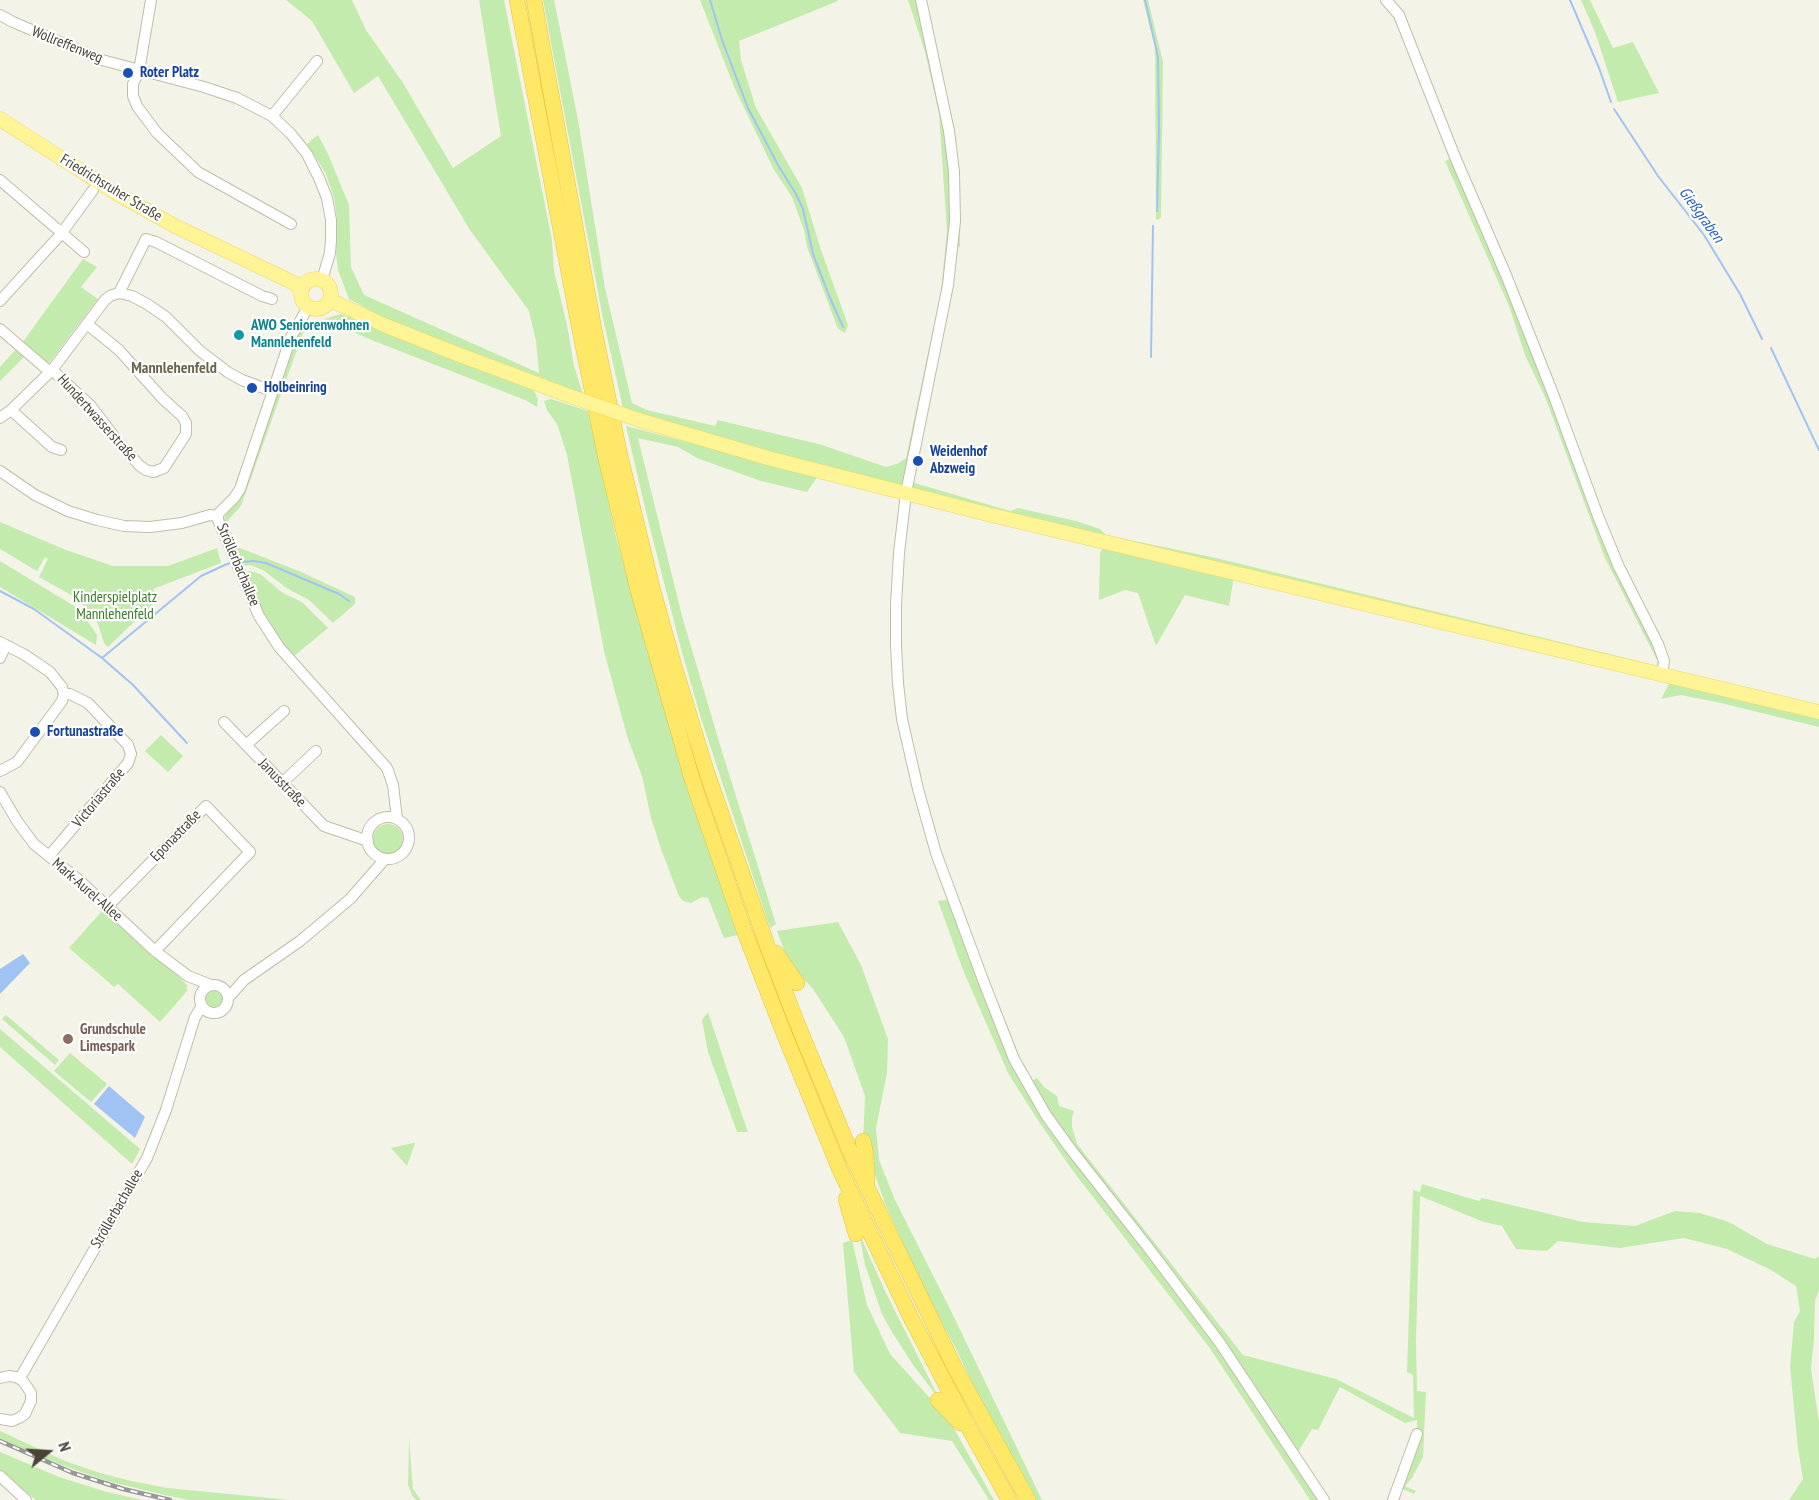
<!DOCTYPE html>
<html>
<head>
<meta charset="utf-8">
<style>
  body { margin:0 }
  #map { position:relative; width:1819px; height:1500px; overflow:hidden; background:#f4f3e7; font-family:"PT Sans Narrow",sans-serif }
  canvas { display:block }
  .north { position:absolute; left:18px; top:1422px; width:60px; height:60px; -webkit-text-stroke:4px #fff; paint-order:stroke; rotate:72deg; font-size:16px; font-weight:700; line-height:24px; text-align:center; color:#484436 }
  .north::after { content:''; display:block; margin:auto; width:21px; height:27px; background:#484436; clip-path:polygon(50% 0,100% 100%,50% 72%,0 100%) }
</style>
</head>
<body>
<div id="map">
<canvas width="1819" height="1500"></canvas>
<div class="north">N</div>
</div>
<script>
const context = document.querySelector('canvas').getContext('2d');
context.lineJoin = 'round';
function paint(path, color) {
  context.fillStyle = color;
  context.fill(path, 'evenodd');
}
function shape(rows) {
  const path = new Path2D();
  for (const r of rows) {
    if (r.length === 3) {
      path.moveTo(r[0] + r[2], r[1]);
      path.arc(r[0], r[1], r[2], 0, 2 * Math.PI);
      continue;
    }
    path.moveTo(r[0], r[1]);
    for (let i = 2; i < r.length; i += 2) path.lineTo(r[i], r[i + 1]);
  }
  return path;
}
function strokePath(path, color, width, dash) {
  context.strokeStyle = color;
  context.lineWidth = width;
  context.lineCap = dash ? 'butt' : 'round';
  context.setLineDash(dash || []);
  context.stroke(path);
}
function label(font, color, halo, rows, align = 'center') {
  context.font = font + ' "PT Sans Narrow",sans-serif';
  context.lineWidth = 4.5;
  context.setLineDash([]);
  context.textBaseline = 'middle';
  context.strokeStyle = halo;
  context.fillStyle = color;
  for (const [text, x, y, turn = 0] of rows) {
    context.save();
    context.translate(x, y);
    context.rotate((+turn || 0) * Math.PI / 180);
    context.textAlign = isNaN(turn) ? turn : align;
    if (halo) context.strokeText(text, 0, 0);
    context.fillText(text, 0, 0);
    context.restore();
  }
}
paint(shape([
  [286,0,352,0,366,30,403,83,453,168,501,136,479,0,504,0,552,240,554,271,567,325,574,366,583,394,552,383,545,378,541,380,382,317,349,299,338,270,336,254,337,219,334,197,325,172,307,144,318,135,328,154,349,205,351,267,364,295,539,373,536,341,529,311,470,230,378,76,354,93,312,21],
  [543,0,554,0,557,14,578,120,605,288,632,403,647,410,715,426,718,420,822,445,886,467,899,463,906,458,941,291,947,231,939,114,925,52,908,0,926,0,959,210,960,247,952,248,908,481,1010,511,1018,508,1076,521,1100,529,1106,535,1216,558,1658,666,1657,660,1605,558,1545,397,1525,355,1509,306,1445,161,1455,157,1598,516,1658,644,1662,675,768,458,623,408,603,319],
  [700,0,837,0,838,1,739,41,741,60,756,108,802,188,821,250,848,325,845,333,838,329,807,247,804,230,792,197,773,168,735,89],
  [1143,0,1148,0,1163,62,1161,218,1156,220,1155,47],
  [1581,0,1590,0,1613,48,1633,42,1659,93,1618,102,1595,32],
  [83,259,97,267,81,287,98,299,49,363,43,362,22,343],
  [341,314,529,388,534,391,538,399,537,407,525,400,374,341,324,319,303,333,241,506,228,520,233,539,240,548,299,571,355,597,355,604,333,623,309,600,288,589,263,570,250,565,243,566,223,524,225,516,240,499,246,485,296,340,305,325,324,319],
  [15,350,24,357,0,381,0,367],
  [551,399,588,411,616,537,659,689,738,935,724,938,708,898,702,897,691,903,683,901,679,896,662,852,651,818,642,776,627,736,604,651,567,455,557,424,547,410,544,401],
  [626,426,818,476,807,492,761,481,697,458,678,447,638,438,682,616,720,745,776,924,770,928,700,715,680,645,646,512],
  [0,522,66,550,113,566,168,566,217,548,221,563,153,589,159,598,108,647,104,643,98,624,89,611,73,596,39,577,48,559,45,557,37,571,0,549],
  [1103,548,1234,576,1229,606,1185,595,1156,646,1138,593,1125,590,1099,600,1100,553],
  [0,561,79,609,97,635,96,645,0,587],
  [250,571,260,574,283,593,302,602,328,628,293,657,269,624,246,579,244,572],
  [1670,682,1819,715,1819,727,1721,703,1681,695,1661,699],
  [161,735,183,756,168,772,145,751],
  [388,839,15],
  [953,899,1028,1083,1037,1078,1045,1088,1057,1096,1059,1106,1074,1111,1072,1118,1072,1127,1077,1144,1243,1355,1336,1379,1414,1418,1413,1375,1407,1372,1413,1190,1420,1192,1422,1184,1479,1201,1482,1198,1583,1222,1635,1226,1675,1211,1700,1213,1729,1222,1767,1244,1815,1259,1819,1256,1819,1291,1815,1300,1814,1338,1811,1369,1819,1422,1819,1500,1789,1500,1803,1479,1798,1449,1790,1367,1794,1322,1800,1311,1796,1286,1771,1270,1727,1249,1684,1238,1620,1248,1558,1241,1547,1251,1516,1249,1502,1226,1484,1222,1420,1196,1416,1342,1417,1391,1426,1392,1423,1457,1412,1478,1405,1486,1416,1491,1414,1494,1398,1487,1417,1434,1417,1420,1405,1423,1340,1387,1318,1430,1312,1429,1295,1457,1324,1500,1310,1500,1209,1347,1073,1171,1039,1122,1008,1073,963,970,938,901],
  [103,910,171,969,188,986,186,988,188,990,160,1022,118,984,114,987,69,948],
  [838,922,861,965,888,1039,887,1073,876,1128,879,1160,895,1200,951,1311,1042,1500,1033,1500,978,1396,957,1351,927,1295,886,1206,863,1142,865,1096,844,1037,813,989,788,961,777,931],
  [214,999,10],
  [708,1012,742,1115,748,1132,737,1132,708,1052,702,1020],
  [6,1015,59,1060,55,1065,2,1019],
  [0,1029,140,1149,132,1164,0,1047],
  [70,1053,107,1084,91,1102,54,1071],
  [413,1143,415,1143,407,1166,391,1148],
  [859,1233,885,1291,940,1400,913,1365,892,1332,882,1314,865,1265],
  [852,1240,867,1305,890,1354,948,1418,994,1500,989,1500,952,1441,900,1433,854,1372,843,1243],
  [0,1431,65,1461,100,1473,131,1481,168,1488,290,1500,189,1500,169,1496,107,1481,59,1464,0,1440],
  [409,1437,413,1489,421,1500,416,1500,412,1495,408,1485],
  [0,1452,59,1477,107,1492,142,1500,36,1500,0,1470]
]), '#c4ebae');
paint(shape([
  [23,954,30,963,0,994,0,969],
  [109,1086,145,1117,135,1138,94,1104]
]), '#a1c3f4');
strokePath(shape([
  [710,0,722,40,748,108,778,165,796,194,803,209,813,254,830,298,843,327],
  [1145,0,1158,57,1159,129,1157,211],
  [1570,0,1599,68,1611,102],
  [1614,109,1658,176,1704,235,1740,294,1762,339],
  [1771,348,1819,450],
  [1151,357,1153,226],
  [241,562,254,561,266,563,339,594,349,601],
  [0,591,34,609,102,658,133,685,187,743],
  [102,658,201,576,227,564,233,563]
]), '#a1c3f4', 2);
const minor = shape([
  [151,0,139,71,133,84,133,96,137,106,157,133,198,172,291,224],
  [921,0,949,131,954,172,955,221,948,285,906,493,899,553,896,605,896,645,898,683,902,719,918,789,936,853,983,980,1014,1059,1046,1115,1069,1147,1147,1246,1220,1343,1324,1500],
  [1386,0,1399,15,1455,157,1506,275,1555,399,1598,516,1619,567,1658,644,1664,661,1662,675],
  [0,15,13,22,102,60,204,87,237,98,272,116,291,134,307,154,319,178,327,198,331,220,331,240,330,253,322,280],
  [272,116,317,61],
  [0,180,84,252],
  [119,293,146,239,156,242,262,296,272,299],
  [0,301,61,234,93,190],
  [308,307,291,337,240,489,234,498,218,514,218,520,259,616,279,647,387,768,393,785,397,819],
  [0,329,50,372],
  [52,370,91,406,119,443,140,466,146,470,153,472,164,468,186,434,186,423,182,416,162,398,119,350,87,324],
  [11,410,52,447,61,450],
  [0,418,11,410,52,370,105,300,110,296,119,293,132,296,147,304,166,317,200,351,229,373,242,380,272,391],
  [0,471,35,495,68,511,97,520,124,526,150,527,182,523,210,515,217,516],
  [0,642,25,655,50,672,62,687,64,694,62,701,17,762,0,771],
  [0,658,6,645],
  [224,722,324,826,368,841],
  [246,745,284,711],
  [282,783,316,751],
  [0,792,17,821,34,844,80,881,155,951,188,976,211,985],
  [388,838,21],
  [49,856,128,763,131,754,128,745,88,703,70,694,64,694],
  [107,907,206,806,250,852,155,951],
  [214,999,14],
  [229,997,244,980,300,941,350,899,385,859],
  [0,1378,9,1376,16,1377,23,1381,31,1393,31,1401,25,1414,19,1418,12,1421,0,1419],
  [20,1378,147,1158,166,1110,195,1017,202,1006],
  [0,1476,26,1500],
  [1393,1500,1417,1434]
]);
const major = shape([
  [0,119,119,195,175,226,302,287],
  [316,294,15],
  [330,300,384,325,452,352,564,394],
  [642,421,768,458,987,514,1819,712]
]);
const highway = shape([
  [517,0,580,331,606,459,639,594,692,779,744,930,783,1031,840,1170,912,1320,970,1430,1009,1500],
  [534,0,594,329,620,456,653,591,673,662,707,773,767,945,797,1023,852,1156,954,1366,1028,1500],
  [776,953,797,983],
  [863,1141,866,1155,867,1183],
  [846,1199,856,1234],
  [938,1400,960,1423]
]);
strokePath(minor, '#c0bda9', 12);
strokePath(major, '#ead960', 15);
strokePath(highway, '#e5c331', 16);
strokePath(minor, '#fff', 10);
strokePath(major, '#fff496', 14);
strokePath(highway, '#ffe868', 15);
const rail = shape([
  [0,1441,73,1473,123,1489,170,1500]
]);
strokePath(rail, '#979797', 4.5);
strokePath(rail, '#fff', 2, [7]);
const majorBridge = shape([
  [564,394,642,421]
]);
strokePath(majorBridge, '#ead960', 15, []);
strokePath(majorBridge, '#fff496', 14);
for (const [x, y, r, color] of [
  [128,73,6,"#1a4fb4"],
  [239,335,6,"#0f9aa8"],
  [252,388,6,"#1a4fb4"],
  [918,461,6,"#1a4fb4"],
  [35,732,6,"#1a4fb4"],
  [68,1039,6,"#8d6e63"]
]) {
  const dot = new Path2D();
  dot.arc(x, y, r, 0, 2 * Math.PI);
  context.fillStyle = color;
  context.fill(dot);
  strokePath(dot, '#fff', 2);
}
label('15px', '#484436', '#fff', [
  ["Wollreffenweg",67,45,22],
  ["Friedrichsruher Straße",111,188,31],
  ["Hundertwasserstraße",97,418,48],
  ["Ströllerbachallee",238,565,67],
  ["Janusstraße",282,783,46],
  ["Victoriastraße",99,798,-50],
  ["Eponastraße",176,836,-46],
  ["Mark-Aurel-Allee",87,890,41],
  ["Ströllerbachallee",117,1209,-60]
]);
label('bold 15px', '#164399', '#fff', [
  ["Roter Platz",140,73],
  ["Holbeinring",264,388],
  ["Weidenhof",930,452],
  ["Abzweig",930,469],
  ["Fortunastraße",47,732]
], 'left');
label('bold 15px', '#0d838f', '#fff', [
  ["AWO Seniorenwohnen",251,326],
  ["Mannlehenfeld",251,343]
], 'left');
label('15px', '#377d25', '#fff', [
  ["Kinderspielplatz",115,598],
  ["Mannlehenfeld",115,615]
]);
label('bold 15px', '#785e54', '#fff', [
  ["Grundschule",80,1030],
  ["Limespark",80,1047]
], 'left');
label('italic 16px', '#2962ba', '#fff', [
  ["Gießgraben",1701,215,54]
]);
label('bold 16px', '#6b654c', '#fff', [
  ["Mannlehenfeld",174,368]
]);
</script>
</body>
</html>
